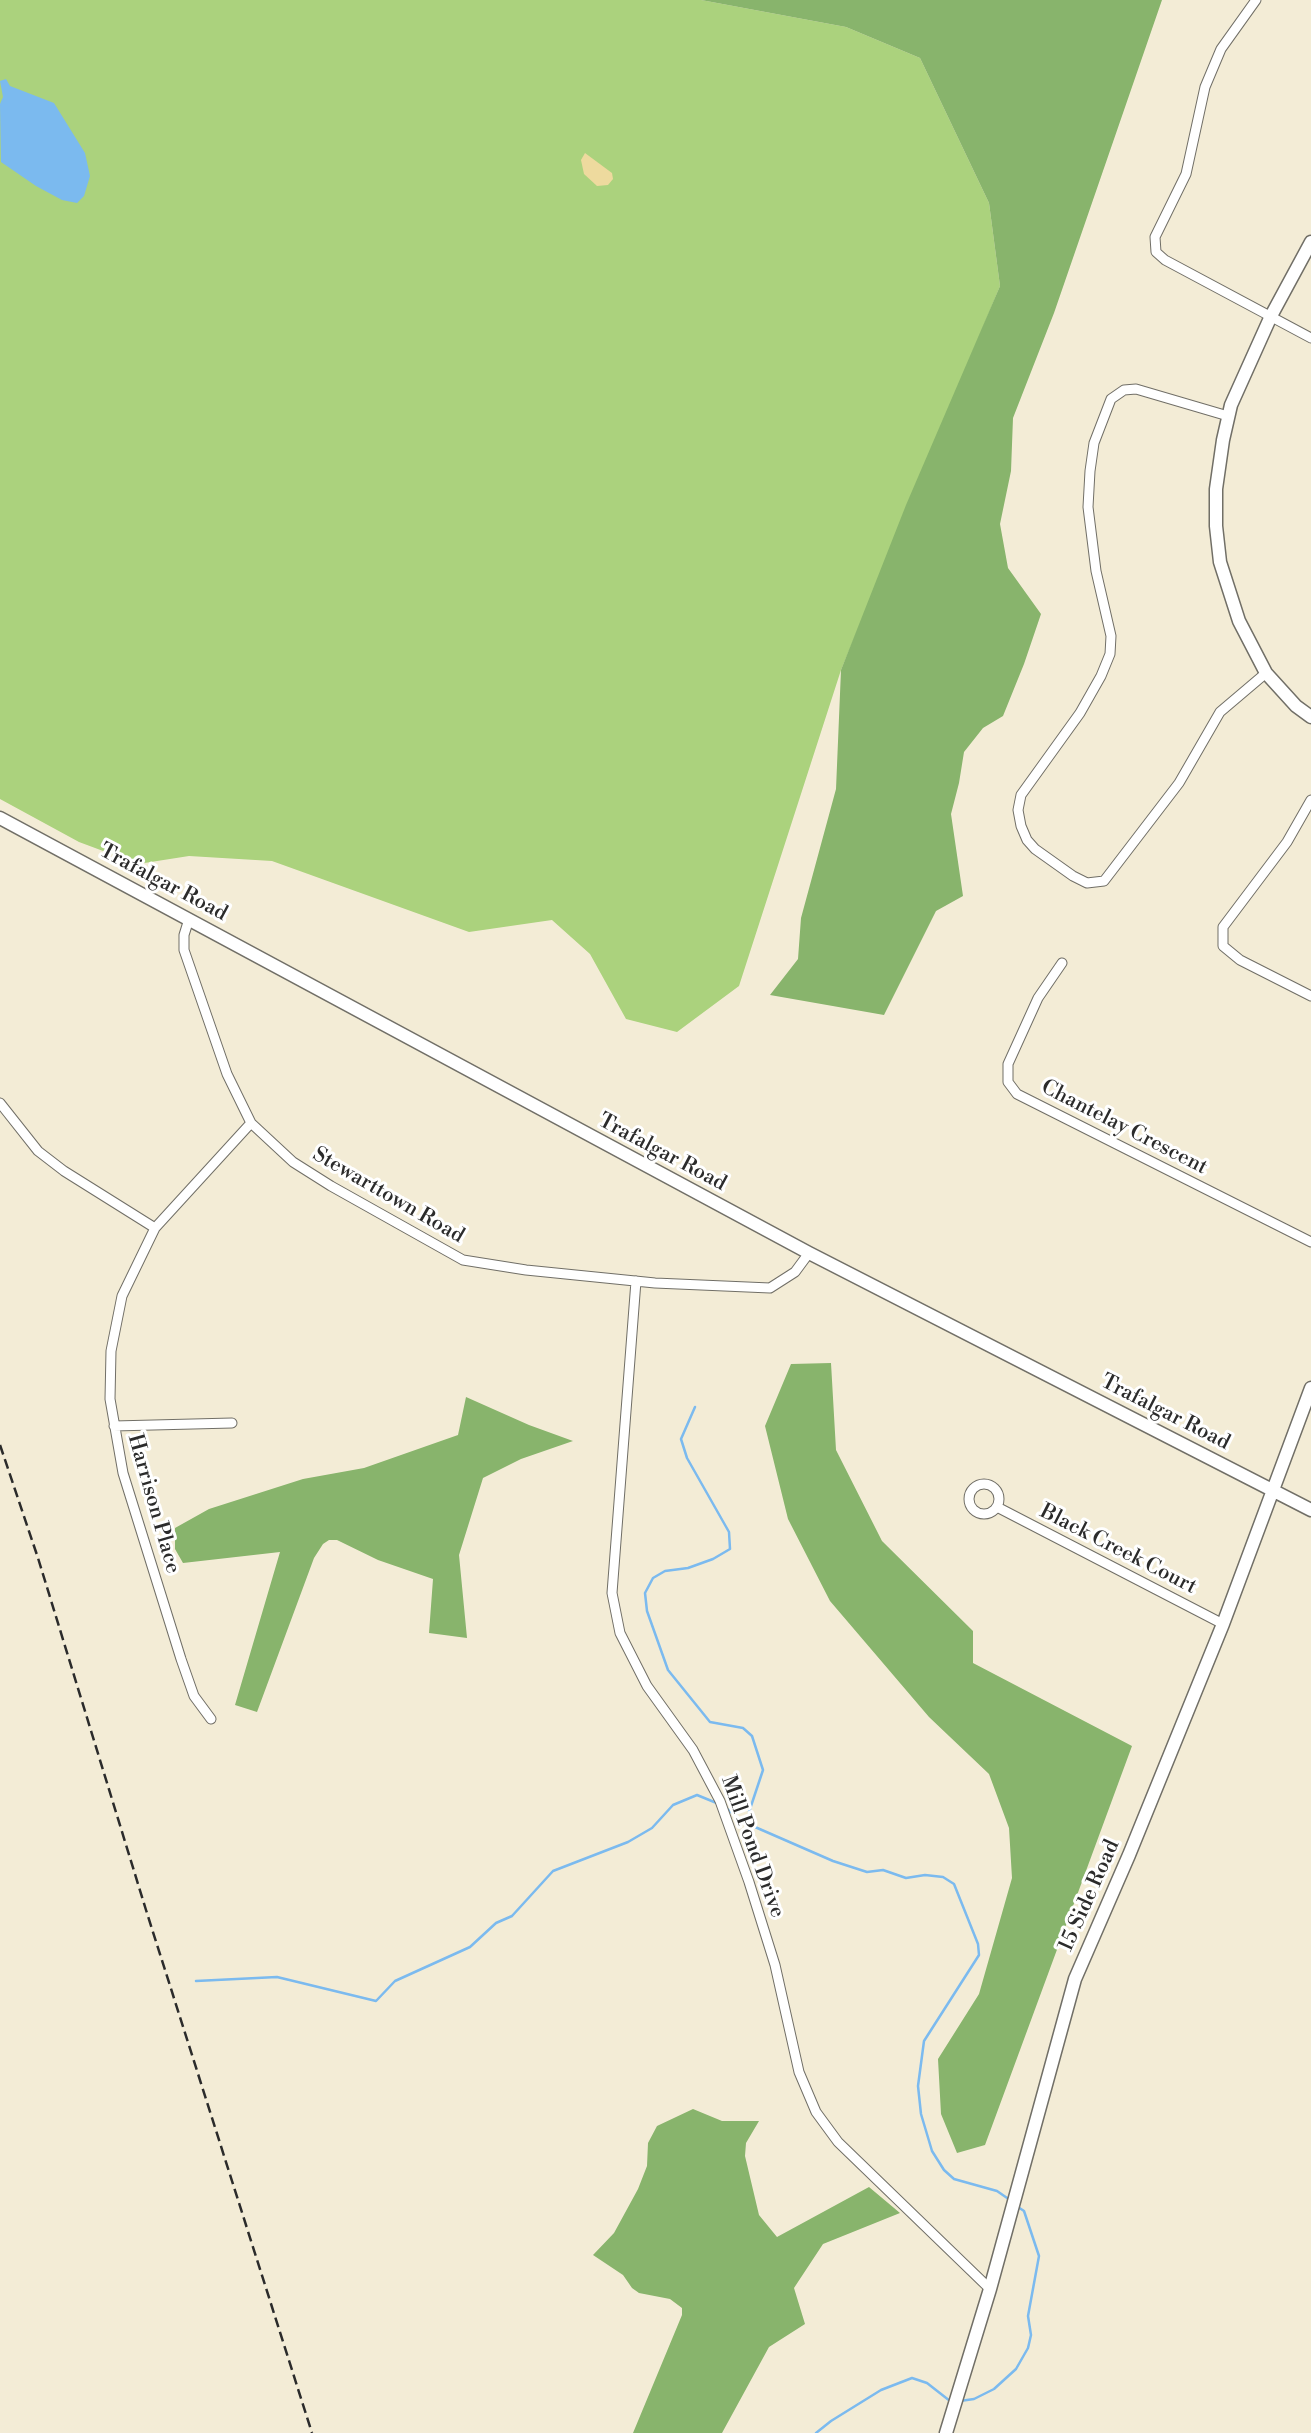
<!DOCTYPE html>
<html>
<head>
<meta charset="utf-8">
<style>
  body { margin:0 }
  canvas { display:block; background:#f3ecd6 }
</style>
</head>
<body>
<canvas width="1311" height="2433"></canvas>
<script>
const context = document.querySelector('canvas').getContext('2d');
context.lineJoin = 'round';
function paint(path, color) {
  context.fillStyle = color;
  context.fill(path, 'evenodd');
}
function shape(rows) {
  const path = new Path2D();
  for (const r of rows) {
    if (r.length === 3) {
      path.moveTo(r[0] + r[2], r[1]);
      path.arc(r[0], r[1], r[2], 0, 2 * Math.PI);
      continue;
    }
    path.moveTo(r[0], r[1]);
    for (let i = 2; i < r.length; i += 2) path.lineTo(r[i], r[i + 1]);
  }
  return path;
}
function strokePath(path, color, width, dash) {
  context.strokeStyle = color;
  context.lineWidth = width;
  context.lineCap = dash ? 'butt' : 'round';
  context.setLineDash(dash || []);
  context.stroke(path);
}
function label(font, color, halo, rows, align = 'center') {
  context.font = font + ' "Libre Bodoni",serif';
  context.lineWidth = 6;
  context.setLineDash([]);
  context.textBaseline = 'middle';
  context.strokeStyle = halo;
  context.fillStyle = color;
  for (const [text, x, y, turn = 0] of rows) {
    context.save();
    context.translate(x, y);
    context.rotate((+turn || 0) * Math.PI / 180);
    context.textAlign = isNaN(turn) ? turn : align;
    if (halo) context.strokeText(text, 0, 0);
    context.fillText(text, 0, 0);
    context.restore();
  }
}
paint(shape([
  [0,0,701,0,846,27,920,58,989,203,1000,286,841,670,739,986,677,1032,626,1019,590,954,552,920,469,932,272,861,189,856,138,864,79,842,0,799]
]), '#abd27d');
paint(shape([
  [701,0,1162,0,1054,313,1013,418,1011,471,1000,524,1008,568,1041,614,1024,664,1003,716,983,728,964,752,959,783,951,814,963,896,936,911,884,1015,770,995,798,959,801,918,836,789,841,670,906,505,1000,286,989,203,920,58,846,27],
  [831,1363,836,1450,882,1541,973,1631,973,1663,1132,1746,985,2145,957,2153,941,2114,938,2059,979,1994,1012,1878,1009,1828,989,1774,929,1717,830,1601,788,1519,765,1426,791,1364],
  [466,1397,529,1425,573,1441,521,1459,483,1478,459,1555,467,1638,429,1633,433,1579,378,1560,337,1540,329,1540,323,1544,314,1558,257,1712,235,1705,280,1552,183,1563,175,1549,175,1528,209,1509,303,1479,364,1468,458,1435],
  [693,2109,722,2121,759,2121,746,2143,745,2156,759,2215,777,2237,869,2187,900,2213,823,2244,794,2288,805,2324,769,2347,722,2433,633,2433,682,2315,682,2308,670,2299,639,2293,632,2288,623,2275,593,2255,614,2233,638,2189,647,2166,648,2143,657,2126]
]), '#88b46c');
paint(shape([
  [585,153,612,173,613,179,608,185,597,186,584,174,581,160]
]), '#eeda9e');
paint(shape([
  [6,79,10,86,54,103,85,153,90,176,84,196,77,203,62,200,36,186,1,162,0,104,3,97,0,81]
]), '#7bbaef');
strokePath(shape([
  [695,1407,681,1439,687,1458,729,1532,730,1549,713,1559,688,1568,665,1571,653,1578,645,1593,647,1611,668,1670,710,1722,743,1728,752,1736,763,1770,749,1812,755,1827,833,1861,867,1872,883,1870,906,1878,925,1875,943,1877,954,1884,978,1944,979,1955,924,2041,918,2086,921,2114,932,2151,944,2170,954,2179,997,2191,1010,2200],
  [725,1807,743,1822,750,1819],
  [196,1981,277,1977,376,2001,395,1981,470,1947,496,1923,512,1916,553,1871,628,1842,652,1828,673,1805,697,1795,719,1804],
  [960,2401,974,2399,994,2389,1016,2369,1028,2348,1031,2335,1028,2316,1039,2256,1024,2211,1018,2207],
  [816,2433,831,2421,881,2390,912,2378,927,2383,950,2401]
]), '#7bbaef', 2.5);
const street = shape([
  [1256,0,1221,49,1205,87,1186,174,1155,237,1156,252,1165,260,1311,338],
  [1228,416,1136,389,1124,390,1111,399,1094,443,1090,471,1088,507,1096,571,1111,636,1110,654,1101,676,1080,713,1021,795,1018,810,1021,826,1027,840,1035,849,1073,876,1087,883,1104,881,1179,783,1220,712,1266,673],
  [1311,800,1287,842,1223,927,1223,946,1240,960,1311,996],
  [189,919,184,935,184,950,227,1074,251,1123,293,1162,331,1186,463,1260,526,1270,655,1283,770,1288,795,1272,809,1253],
  [1062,963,1038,998,1008,1064,1008,1082,1017,1094,1311,1242],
  [0,1103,38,1151,64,1171,155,1228],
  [636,1281,612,1593,620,1633,647,1686,693,1750,720,1801,749,1882,775,1965,799,2072,816,2112,838,2142,990,2289],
  [114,1426,232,1423],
  [984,1499,15],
  [997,1507,1223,1624],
  [211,1719,194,1696,181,1659,123,1473,110,1399,111,1351,122,1296,155,1228,251,1123]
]);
const secondary = shape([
  [1311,242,1271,316,1231,405,1223,440,1216,489,1216,526,1220,562,1239,621,1266,673,1296,706,1311,717],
  [0,818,809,1253,1311,1510],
  [946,2433,990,2289,1075,1979,1129,1855,1223,1624,1311,1388]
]);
strokePath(street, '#716f67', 11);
strokePath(secondary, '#716f67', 15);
strokePath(street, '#fff', 9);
strokePath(secondary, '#fff', 12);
strokePath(shape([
  [0,1445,38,1558,146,1910,312,2433]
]), '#2b2b2b', 2.5, [10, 5]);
label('21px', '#2b2b2b', '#fff', [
  ["Trafalgar Road",163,883,28],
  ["Chantelay Crescent",1124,1128,27],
  ["Trafalgar Road",662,1153,28],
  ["Stewarttown Road",388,1196,30],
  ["Trafalgar Road",1165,1413,27],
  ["Harrison Place",153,1504,74],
  ["Black Creek Court",1118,1550,27],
  ["Mill Pond Drive",752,1847,70],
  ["15 Side Road",1090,1896,-66]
]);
</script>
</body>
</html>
